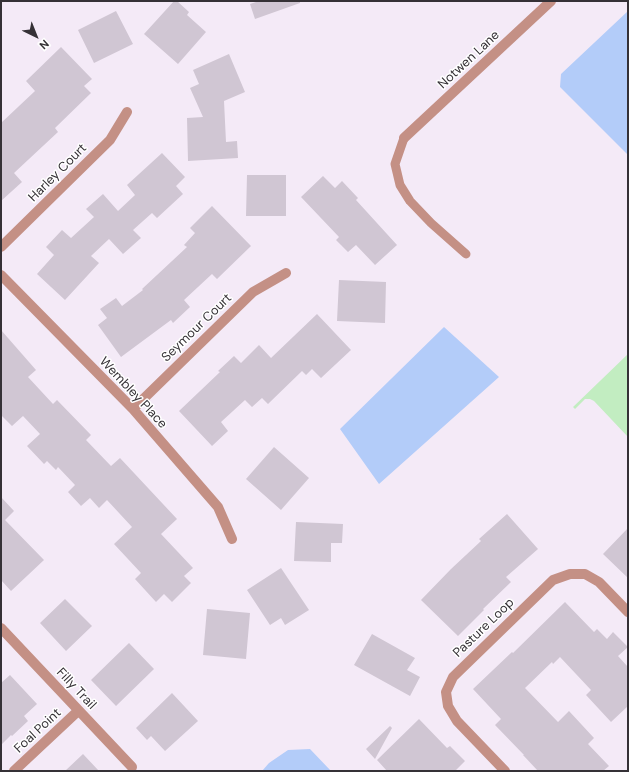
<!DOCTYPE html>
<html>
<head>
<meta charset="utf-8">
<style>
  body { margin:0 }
  #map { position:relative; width:629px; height:772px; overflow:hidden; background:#f4eaf7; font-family:"DM Sans",sans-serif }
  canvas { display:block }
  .frame { position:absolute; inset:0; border:2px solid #353136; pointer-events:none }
  .north { position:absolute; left:16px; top:16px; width:40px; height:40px; -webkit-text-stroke:3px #fff; paint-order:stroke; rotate:137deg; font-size:11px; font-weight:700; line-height:16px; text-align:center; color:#353136 }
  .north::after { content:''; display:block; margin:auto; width:14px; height:18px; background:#353136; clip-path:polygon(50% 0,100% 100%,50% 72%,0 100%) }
</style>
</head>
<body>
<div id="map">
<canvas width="629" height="772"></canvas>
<div class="frame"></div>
<div class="north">N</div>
</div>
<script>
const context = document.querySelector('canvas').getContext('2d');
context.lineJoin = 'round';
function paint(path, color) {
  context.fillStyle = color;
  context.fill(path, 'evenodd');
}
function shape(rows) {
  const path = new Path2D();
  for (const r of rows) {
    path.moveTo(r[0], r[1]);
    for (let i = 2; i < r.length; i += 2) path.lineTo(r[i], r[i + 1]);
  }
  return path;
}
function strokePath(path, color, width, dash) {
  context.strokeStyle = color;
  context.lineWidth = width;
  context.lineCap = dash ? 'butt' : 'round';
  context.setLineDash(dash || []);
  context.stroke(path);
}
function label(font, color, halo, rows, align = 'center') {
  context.font = font + ' "DM Sans",sans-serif';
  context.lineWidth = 3;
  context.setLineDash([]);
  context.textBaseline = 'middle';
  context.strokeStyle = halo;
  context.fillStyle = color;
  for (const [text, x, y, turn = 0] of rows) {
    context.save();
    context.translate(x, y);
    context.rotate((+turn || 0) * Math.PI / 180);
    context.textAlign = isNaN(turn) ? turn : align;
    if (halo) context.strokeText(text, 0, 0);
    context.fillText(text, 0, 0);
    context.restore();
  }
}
paint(shape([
  [628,354,628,437,594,401,590,399,585,399,575,409,573,407]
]), '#c2edc1');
paint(shape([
  [628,11,628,155,560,87,561,74],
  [444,327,499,377,379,484,340,429],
  [310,749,331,771,262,771,269,763,288,750]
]), '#b3ccf9');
paint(shape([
  [174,1,177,1,189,12,187,15,206,32,178,64,144,34],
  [259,1,300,1,300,3,255,19,250,4],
  [116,11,133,44,94,63,78,30],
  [61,47,92,79,84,86,91,93,55,128,58,132,14,173,22,182,1,201,1,123,35,91,26,81],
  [229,54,245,92,224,101,226,142,237,141,238,158,188,161,187,118,203,117,190,88,199,84,193,70],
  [162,153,185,177,176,186,183,194,157,218,152,213,133,230,141,238,123,254,109,239,91,256,99,263,65,300,37,274,54,255,46,247,62,230,71,238,94,217,86,209,103,194,118,211,135,195,127,185],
  [247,175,286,175,286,216,246,216],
  [323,176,335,188,342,181,358,198,356,200,397,245,375,265,356,245,348,252,336,240,339,237,301,197],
  [212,206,251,246,217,279,212,274,184,300,190,307,173,323,171,320,121,357,98,325,107,318,100,309,116,298,122,306,143,290,142,289,187,247,184,245,195,233,190,228],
  [339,280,386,282,385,323,337,321],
  [317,314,351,350,321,378,312,369,306,375,302,371,268,404,262,398,252,407,245,400,221,422,228,431,212,446,179,411,220,372,218,371,234,356,241,363,259,345,271,358],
  [1,330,36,370,28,377,53,404,57,400,91,435,86,440,111,466,120,458,177,519,161,534,193,568,184,576,191,583,172,602,164,594,156,602,135,579,141,573,114,544,132,527,107,500,99,508,90,498,81,506,68,492,75,485,58,467,56,470,47,461,44,464,27,446,40,434,23,416,12,426,1,415],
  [274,447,309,478,281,510,246,479],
  [1,497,14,511,5,520,44,560,11,591,1,580],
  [507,514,538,549,506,577,511,582,483,609,484,610,458,636,421,600,451,569,481,541,479,539],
  [296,522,343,524,342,543,331,543,331,562,294,561],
  [628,528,628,578,603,554],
  [281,568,309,610,285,625,281,618,270,625,247,590],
  [65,599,92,626,66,651,40,623],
  [565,602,594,632,597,629,607,639,613,632,628,647,618,656,628,667,628,706,611,722,586,695,591,690,560,657,553,664,552,662,525,688,558,722,569,711,594,738,588,744,609,766,603,771,538,771,523,755,524,755,495,725,501,719,473,689,512,652,513,653],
  [207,609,250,613,246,659,203,655],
  [372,634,415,658,407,670,420,677,410,696,354,665],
  [129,643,154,669,116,706,91,680],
  [10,675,37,704,24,716,28,721,12,736,11,735,1,745,1,683],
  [172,693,198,721,165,751,151,736,147,740,136,728],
  [419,719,447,748,450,746,465,761,455,771,387,771,377,760],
  [390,726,392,728,375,759,366,749],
  [83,754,99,771,65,771]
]), '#d0c6d3');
strokePath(shape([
  [404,138,395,164,400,185,410,201,431,223,466,254]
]), '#c49085', 9);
strokePath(shape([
  [404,138,551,1],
  [1,247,110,140,127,112],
  [1,275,133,409,218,507,232,539],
  [133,409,253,292,286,273],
  [1,628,132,767],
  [14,771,78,711],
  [505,771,457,721,448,706,446,692,453,677,553,580,570,574,585,574,599,582,628,612]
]), '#c49085', 10);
label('13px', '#353136', '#fff', [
  ["Notwen Lane",469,60,-43],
  ["Harley Court",58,173,-45],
  ["Seymour Court",197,328,-44],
  ["Wembley Place",133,393,47],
  ["Pasture Loop",484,628,-44],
  ["Filly Trail",76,689,47],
  ["Foal Point",38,731,-43]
]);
</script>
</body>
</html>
